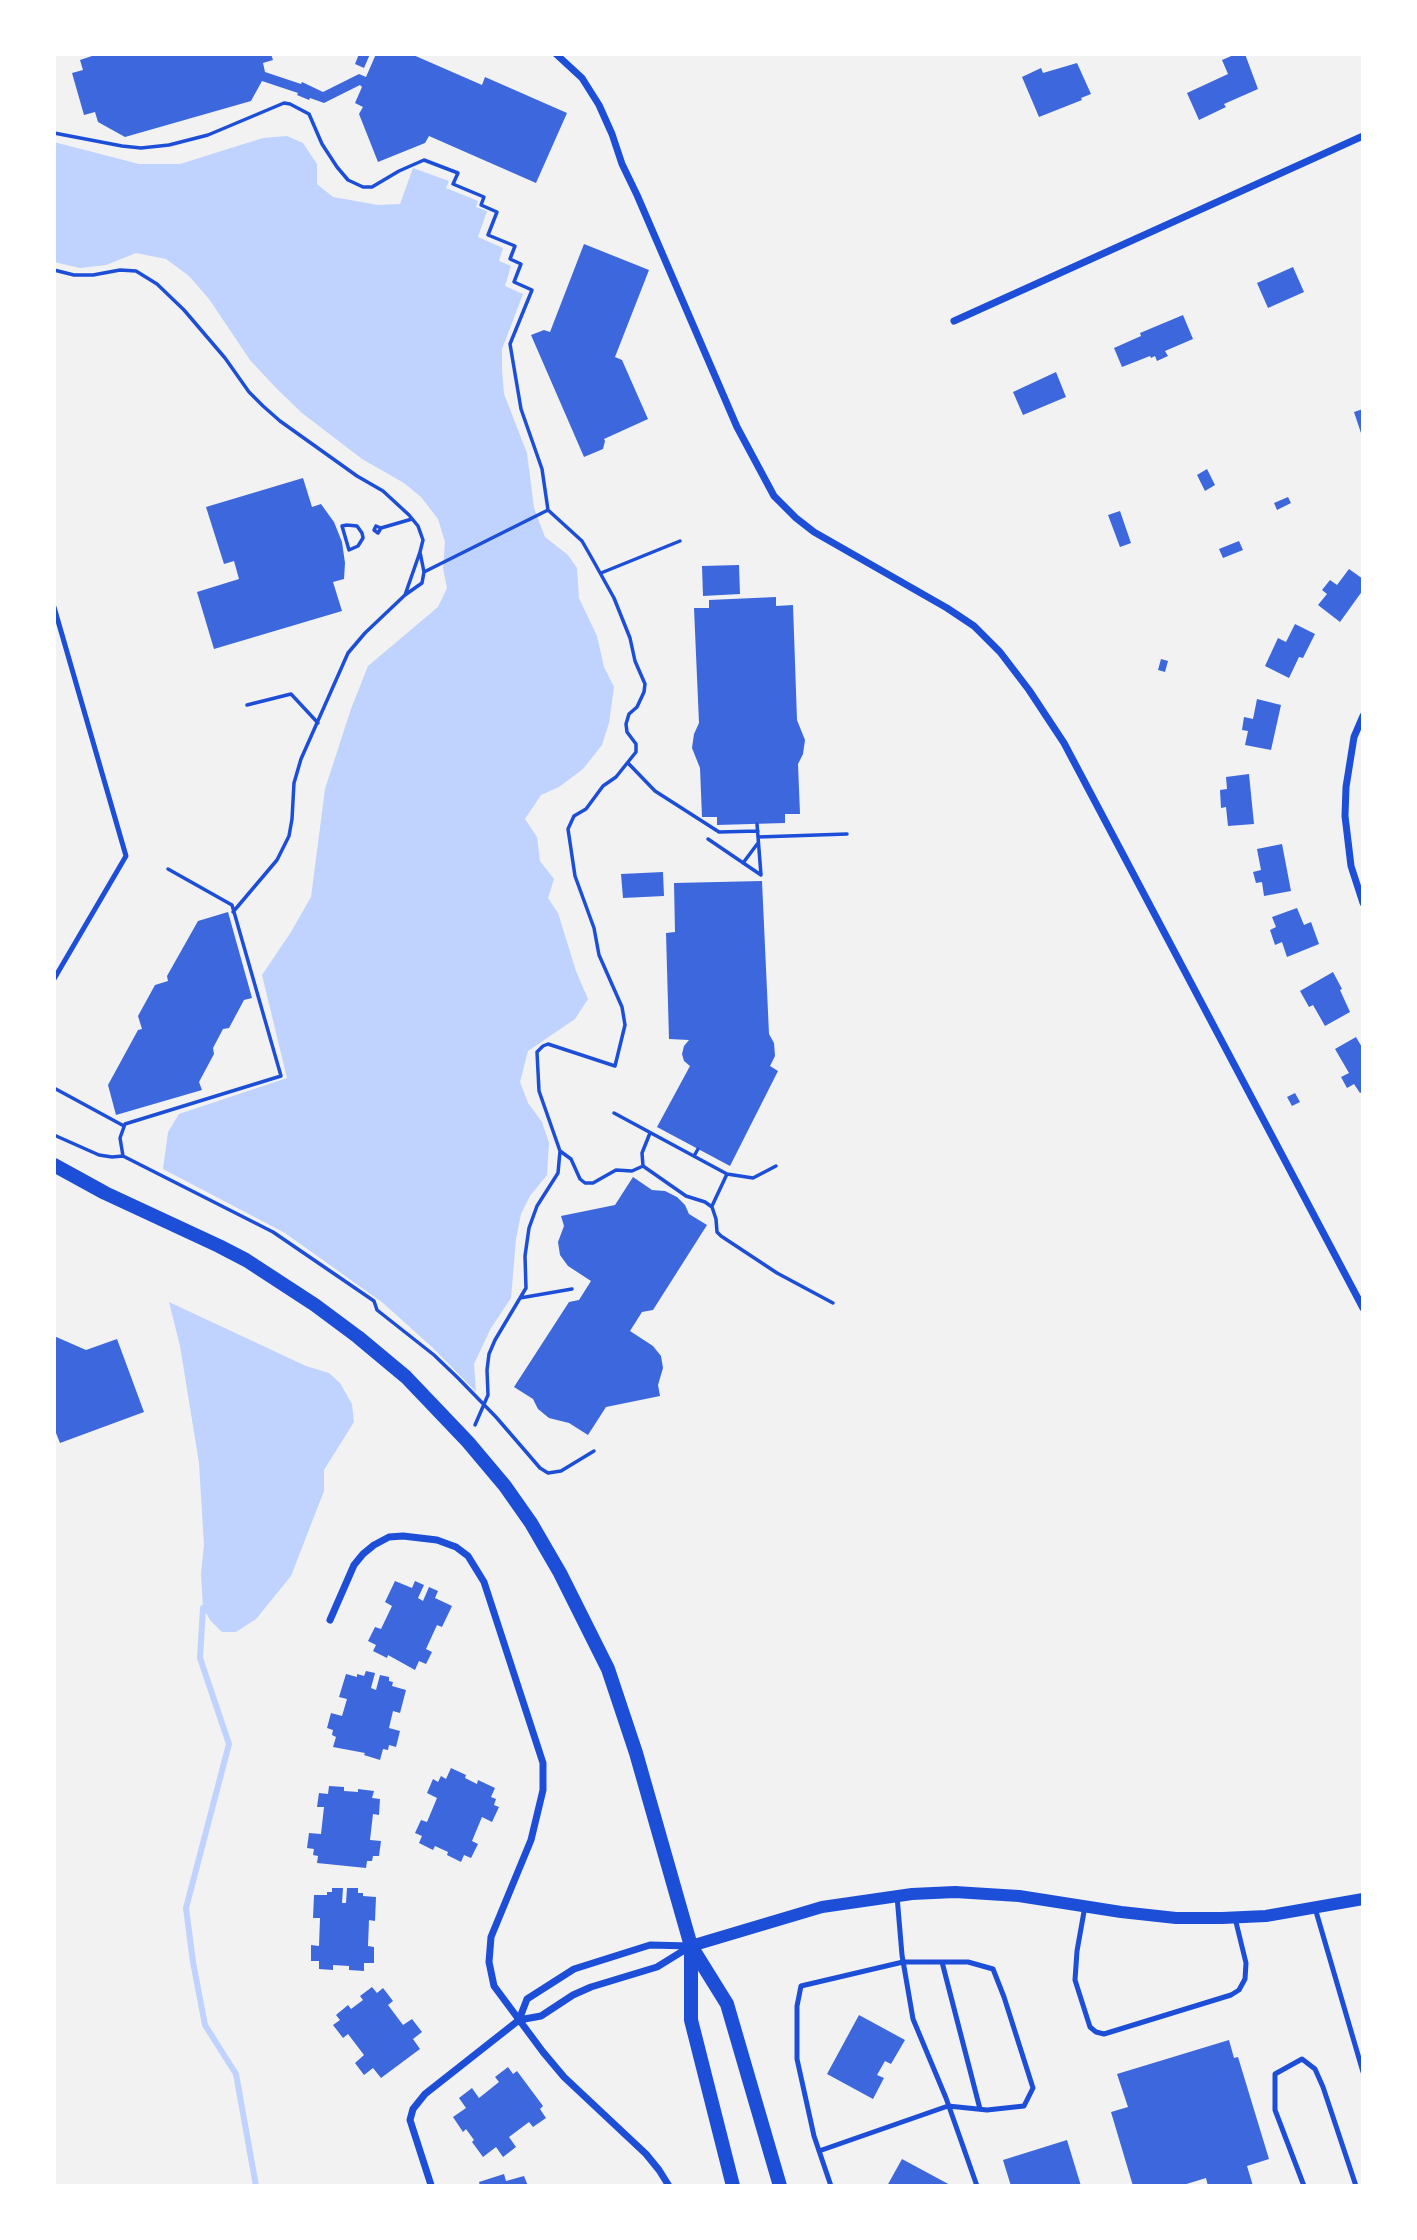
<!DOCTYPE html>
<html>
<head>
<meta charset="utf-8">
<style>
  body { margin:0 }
  #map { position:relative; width:1417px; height:2240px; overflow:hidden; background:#f2f2f2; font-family:Jost,sans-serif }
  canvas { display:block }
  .frame { position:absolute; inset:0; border:56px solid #fff; pointer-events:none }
</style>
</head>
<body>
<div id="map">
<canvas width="1417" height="2240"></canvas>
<div class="frame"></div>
</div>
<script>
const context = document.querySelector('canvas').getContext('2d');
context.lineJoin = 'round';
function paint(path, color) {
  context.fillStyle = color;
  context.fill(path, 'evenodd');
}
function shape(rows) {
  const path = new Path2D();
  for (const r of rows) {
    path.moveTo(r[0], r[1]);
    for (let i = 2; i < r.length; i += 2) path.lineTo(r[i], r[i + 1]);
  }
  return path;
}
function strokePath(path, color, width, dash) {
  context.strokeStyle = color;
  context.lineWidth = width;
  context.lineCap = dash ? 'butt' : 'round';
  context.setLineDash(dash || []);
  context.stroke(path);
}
paint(shape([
  [287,136,303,143,317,164,317,184,333,197,378,205,400,204,413,168,449,181,446,188,478,201,476,207,487,211,478,237,503,248,499,261,511,266,505,286,523,294,502,349,502,370,504,394,527,453,534,508,545,537,568,555,577,568,579,598,597,636,604,667,614,687,609,723,602,745,583,769,559,787,541,795,525,819,537,837,540,861,554,879,548,898,558,913,576,971,588,999,575,1019,528,1051,520,1082,528,1103,542,1122,549,1143,547,1175,530,1196,521,1214,516,1239,511,1298,491,1328,474,1364,476,1392,433,1348,383,1303,285,1233,163,1169,168,1132,179,1114,287,1078,262,975,291,932,311,897,325,789,351,709,368,666,438,607,447,588,443,568,445,542,438,519,421,497,404,483,362,459,302,413,276,388,250,360,209,299,189,276,166,259,136,253,106,265,80,268,54,262,54,142,139,164,180,164,263,138],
  [169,1302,306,1366,329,1373,340,1383,352,1404,354,1422,324,1470,324,1491,291,1576,256,1619,236,1632,222,1632,210,1620,203,1608,201,1574,204,1545,199,1463,180,1346]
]), '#bfd3fe');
strokePath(shape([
  [203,1608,200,1658,229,1744,186,1908,193,1962,205,2025,236,2074,256,2186]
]), '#bfd3fe', 6);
paint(shape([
  [98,54,271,54,273,60,263,63,265,72,301,84,302,82,323,92,359,74,366,77,376,54,411,54,482,85,485,77,567,113,536,183,429,136,425,143,378,162,359,114,363,107,355,103,362,87,360,85,324,103,310,98,309,100,297,95,298,93,262,81,251,101,125,137,98,122,95,112,84,115,72,73,83,70,80,60],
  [359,54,370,54,364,68,355,64],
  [1236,54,1245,54,1258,89,1224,104,1226,107,1199,120,1187,93,1228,74,1222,60],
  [1077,63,1091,94,1081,98,1082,100,1039,117,1022,77,1041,68,1043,73],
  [584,244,649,270,615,357,622,360,648,419,604,439,605,441,603,449,584,457,531,335,544,330,550,332],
  [1293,267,1304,292,1268,308,1257,283],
  [1183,315,1193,339,1165,351,1168,356,1157,361,1155,356,1151,358,1150,356,1122,367,1114,348,1141,336,1140,333],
  [1056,372,1066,397,1023,415,1013,392],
  [1363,409,1363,436,1362,436,1354,412],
  [1207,469,1215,485,1205,491,1197,475],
  [303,478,312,507,321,504,334,522,342,542,345,563,344,579,333,582,342,611,214,649,197,592,239,579,234,561,224,564,206,507],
  [1288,497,1291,503,1277,510,1274,503],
  [1120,511,1131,543,1120,547,1108,515],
  [1239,541,1243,550,1223,558,1219,549],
  [739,565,740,594,703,596,702,566],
  [1349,569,1363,579,1363,590,1340,622,1318,605,1327,594,1322,590,1330,580,1337,585],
  [776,597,776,606,793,605,797,720,805,740,803,754,798,764,800,814,785,814,785,823,717,825,717,817,702,817,700,768,692,748,694,734,699,723,694,608,709,608,709,600],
  [1295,624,1315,634,1303,658,1299,657,1289,678,1265,666,1278,638,1286,642],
  [1161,659,1168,661,1165,672,1158,670],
  [1257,699,1281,705,1271,750,1245,745,1248,731,1242,730,1244,717,1253,719],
  [1249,774,1254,824,1228,826,1226,807,1221,808,1220,790,1227,789,1226,777],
  [1282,844,1291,891,1264,896,1262,882,1256,883,1253,872,1261,870,1257,849],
  [663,872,664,896,623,898,621,874],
  [762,881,769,1034,774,1043,775,1056,770,1066,778,1071,730,1166,657,1127,690,1066,684,1061,682,1054,684,1046,689,1040,669,1039,666,933,675,932,674,883],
  [1297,908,1304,925,1311,922,1319,944,1287,957,1282,942,1275,945,1270,930,1276,927,1272,917],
  [228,912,252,998,244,1000,229,1028,223,1029,213,1048,214,1054,199,1082,202,1090,116,1115,108,1085,138,1030,142,1029,138,1016,155,985,168,981,167,976,198,921],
  [1333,972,1342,989,1340,990,1350,1012,1325,1026,1313,1005,1309,1007,1300,991],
  [1356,1037,1363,1049,1363,1091,1360,1093,1354,1084,1347,1088,1341,1077,1349,1073,1335,1049],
  [1295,1093,1300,1102,1292,1106,1287,1097],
  [633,1177,652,1190,665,1191,677,1197,685,1205,689,1214,707,1225,653,1310,642,1312,630,1331,653,1346,661,1356,663,1368,658,1385,660,1396,606,1407,588,1435,569,1423,549,1418,538,1409,533,1399,514,1387,569,1302,579,1300,591,1281,568,1266,560,1255,558,1242,564,1226,561,1216,615,1205],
  [54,1336,86,1350,117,1339,144,1412,60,1443,54,1428],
  [395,1581,412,1588,415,1581,424,1585,418,1598,423,1601,429,1587,438,1591,435,1598,452,1606,442,1627,437,1625,426,1649,432,1652,426,1664,419,1661,415,1670,388,1655,387,1658,373,1651,376,1645,368,1641,375,1627,381,1629,392,1606,385,1602],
  [366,1671,375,1673,371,1688,376,1690,380,1675,389,1677,389,1681,393,1682,392,1686,406,1690,400,1713,393,1711,389,1728,400,1731,396,1747,389,1745,388,1750,383,1749,380,1760,364,1755,365,1753,333,1747,336,1737,332,1735,333,1730,327,1728,331,1713,342,1716,347,1699,339,1697,346,1674,357,1677,357,1674,364,1676],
  [451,1768,466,1775,465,1778,477,1784,478,1780,495,1788,491,1797,496,1799,494,1805,499,1807,492,1822,482,1817,472,1841,478,1844,471,1858,464,1855,461,1862,447,1855,448,1852,435,1846,433,1850,419,1843,422,1836,415,1833,421,1820,427,1822,437,1798,427,1793,433,1779,438,1782,441,1776,446,1779],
  [329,1786,344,1787,344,1791,358,1792,358,1789,374,1791,372,1798,380,1799,379,1815,373,1814,370,1840,381,1841,379,1856,373,1856,372,1861,367,1861,366,1868,317,1863,318,1856,313,1855,314,1849,307,1848,309,1833,321,1834,324,1807,317,1807,319,1793,328,1794],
  [332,1888,343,1888,342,1903,346,1903,347,1888,358,1888,358,1893,363,1893,363,1896,376,1897,375,1921,369,1920,368,1946,374,1947,374,1963,364,1963,364,1971,349,1970,349,1966,333,1965,333,1970,319,1969,319,1961,311,1961,311,1945,319,1946,320,1918,313,1918,314,1895,327,1895,327,1892,332,1892],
  [372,1987,377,1993,383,1988,393,2001,388,2005,403,2025,412,2019,422,2032,413,2039,420,2049,381,2078,373,2068,364,2075,355,2063,364,2055,348,2034,343,2038,333,2025,340,2020,336,2015,348,2005,351,2009,363,2000,360,1996],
  [859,2015,905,2040,891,2064,885,2061,877,2075,884,2078,873,2099,827,2074],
  [1229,2040,1234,2058,1238,2057,1269,2159,1247,2166,1253,2186,1208,2186,1206,2178,1180,2186,1133,2186,1111,2112,1128,2107,1117,2074],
  [508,2067,513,2074,517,2071,543,2106,540,2109,546,2118,533,2127,529,2122,509,2137,516,2147,503,2157,496,2147,483,2157,472,2142,474,2140,466,2129,463,2132,453,2117,466,2108,459,2098,472,2088,479,2098,499,2082,495,2077],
  [1067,2140,1081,2186,1011,2186,1003,2160],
  [902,2159,952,2186,887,2186],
  [504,2174,506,2181,524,2176,528,2186,480,2186,479,2182]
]), '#3d67dc');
strokePath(shape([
  [54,133,122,146,141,148,169,145,208,135,284,103,290,104,309,114,322,144,337,167,348,180,363,187,372,187,399,171,424,160,458,173,453,184,484,197,481,205,497,212,488,235,515,246,510,259,521,264,514,282,532,290,510,344,521,409,542,469,548,510,582,541,594,562,614,598,630,638,635,661,645,684,644,692,637,707,629,714,626,724,627,732,636,744,636,752,616,777,603,786,586,809,574,816,568,829,575,876,594,928,599,955,622,1007,625,1025,615,1066,548,1044,543,1046,537,1052,539,1091,560,1151,558,1173,537,1206,529,1228,525,1256,526,1288,495,1340,489,1354,487,1370,488,1395,475,1425],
  [54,270,74,275,93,275,120,270,136,271,157,284,184,310,225,358,249,392,263,406,280,421,357,476,383,491,409,515,418,526,423,540,420,552],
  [347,525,357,526,362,533,363,538,358,546,349,550,342,526,347,525],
  [376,526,381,528,378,533,374,530,376,526],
  [381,528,412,519],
  [424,572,548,510],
  [601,573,680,541],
  [247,705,291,694,318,723],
  [628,763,655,791,719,832,758,831],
  [757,824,761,875],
  [758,837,847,834],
  [708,839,761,875],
  [743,863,758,843],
  [168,869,232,905,281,1076,125,1124,120,1138,123,1156,273,1232,374,1301,377,1310,434,1355,458,1378,496,1417,540,1468,548,1473,561,1471,594,1451],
  [233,912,277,860,289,836,292,819,294,783,301,759,348,653,365,633,405,595,422,583,424,572,420,552,405,595],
  [54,1088,124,1126],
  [614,1113,727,1174,753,1178,776,1166],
  [54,1135,99,1155,112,1157,123,1156],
  [560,1151,571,1159,580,1179,585,1183,593,1183,616,1170,632,1171,643,1166,642,1153,650,1133],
  [694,1156,698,1149],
  [643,1166,686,1196,705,1202,712,1207,716,1219,717,1232,721,1236,777,1273,833,1303],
  [712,1206,727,1174],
  [520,1298,572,1289]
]), '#1d4ed8', 3.5);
strokePath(shape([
  [54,607,126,856,54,979],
  [897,1896,902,1955,913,2019,946,2098,977,2186],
  [1085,1906,1077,1951,1075,1980,1090,2027,1096,2032,1104,2034,1231,1995,1239,1990,1245,1979,1246,1963,1235,1918],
  [1315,1908,1363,2072],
  [942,1962,980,2109],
  [819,2151,948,2106,987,2110,1024,2106,1033,2088,1004,1997,993,1969,968,1962,903,1962,801,1986,797,2006,797,2059,814,2136,831,2186],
  [1304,2186,1275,2110,1275,2074,1302,2059,1315,2069,1323,2087,1356,2186]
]), '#1d4ed8', 5);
strokePath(shape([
  [556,54,582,78,599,105,612,134,622,164,637,195,737,427,774,496,796,518,814,532,947,608,974,626,1000,652,1029,690,1064,743,1363,1308],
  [954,321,1363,136],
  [1363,716,1354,737,1346,787,1345,816,1351,866,1363,903],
  [330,1620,354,1565,363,1554,374,1545,389,1537,403,1536,437,1540,456,1547,468,1556,484,1582,543,1763,543,1790,531,1840,491,1937,489,1962,494,1986,543,2052,564,2077,646,2154,659,2170,669,2186],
  [519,2020,527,1999,574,1969,650,1945,691,1946],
  [431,2185,410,2120,413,2109,425,2094,519,2020,541,2016,573,1995,591,1987,657,1967,691,1946]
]), '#1d4ed8', 7);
strokePath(shape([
  [691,1946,822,1907,912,1894,955,1892,1019,1896,1121,1912,1176,1918,1222,1918,1266,1916,1363,1899]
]), '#1d4ed8', 12);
strokePath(shape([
  [54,1165,105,1193,219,1246,246,1260,315,1305,358,1337,406,1377,468,1442,505,1486,531,1523,560,1573,608,1669,636,1753,691,1946,727,2004,780,2186],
  [691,1948,691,2020,733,2186]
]), '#1d4ed8', 14);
</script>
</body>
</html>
